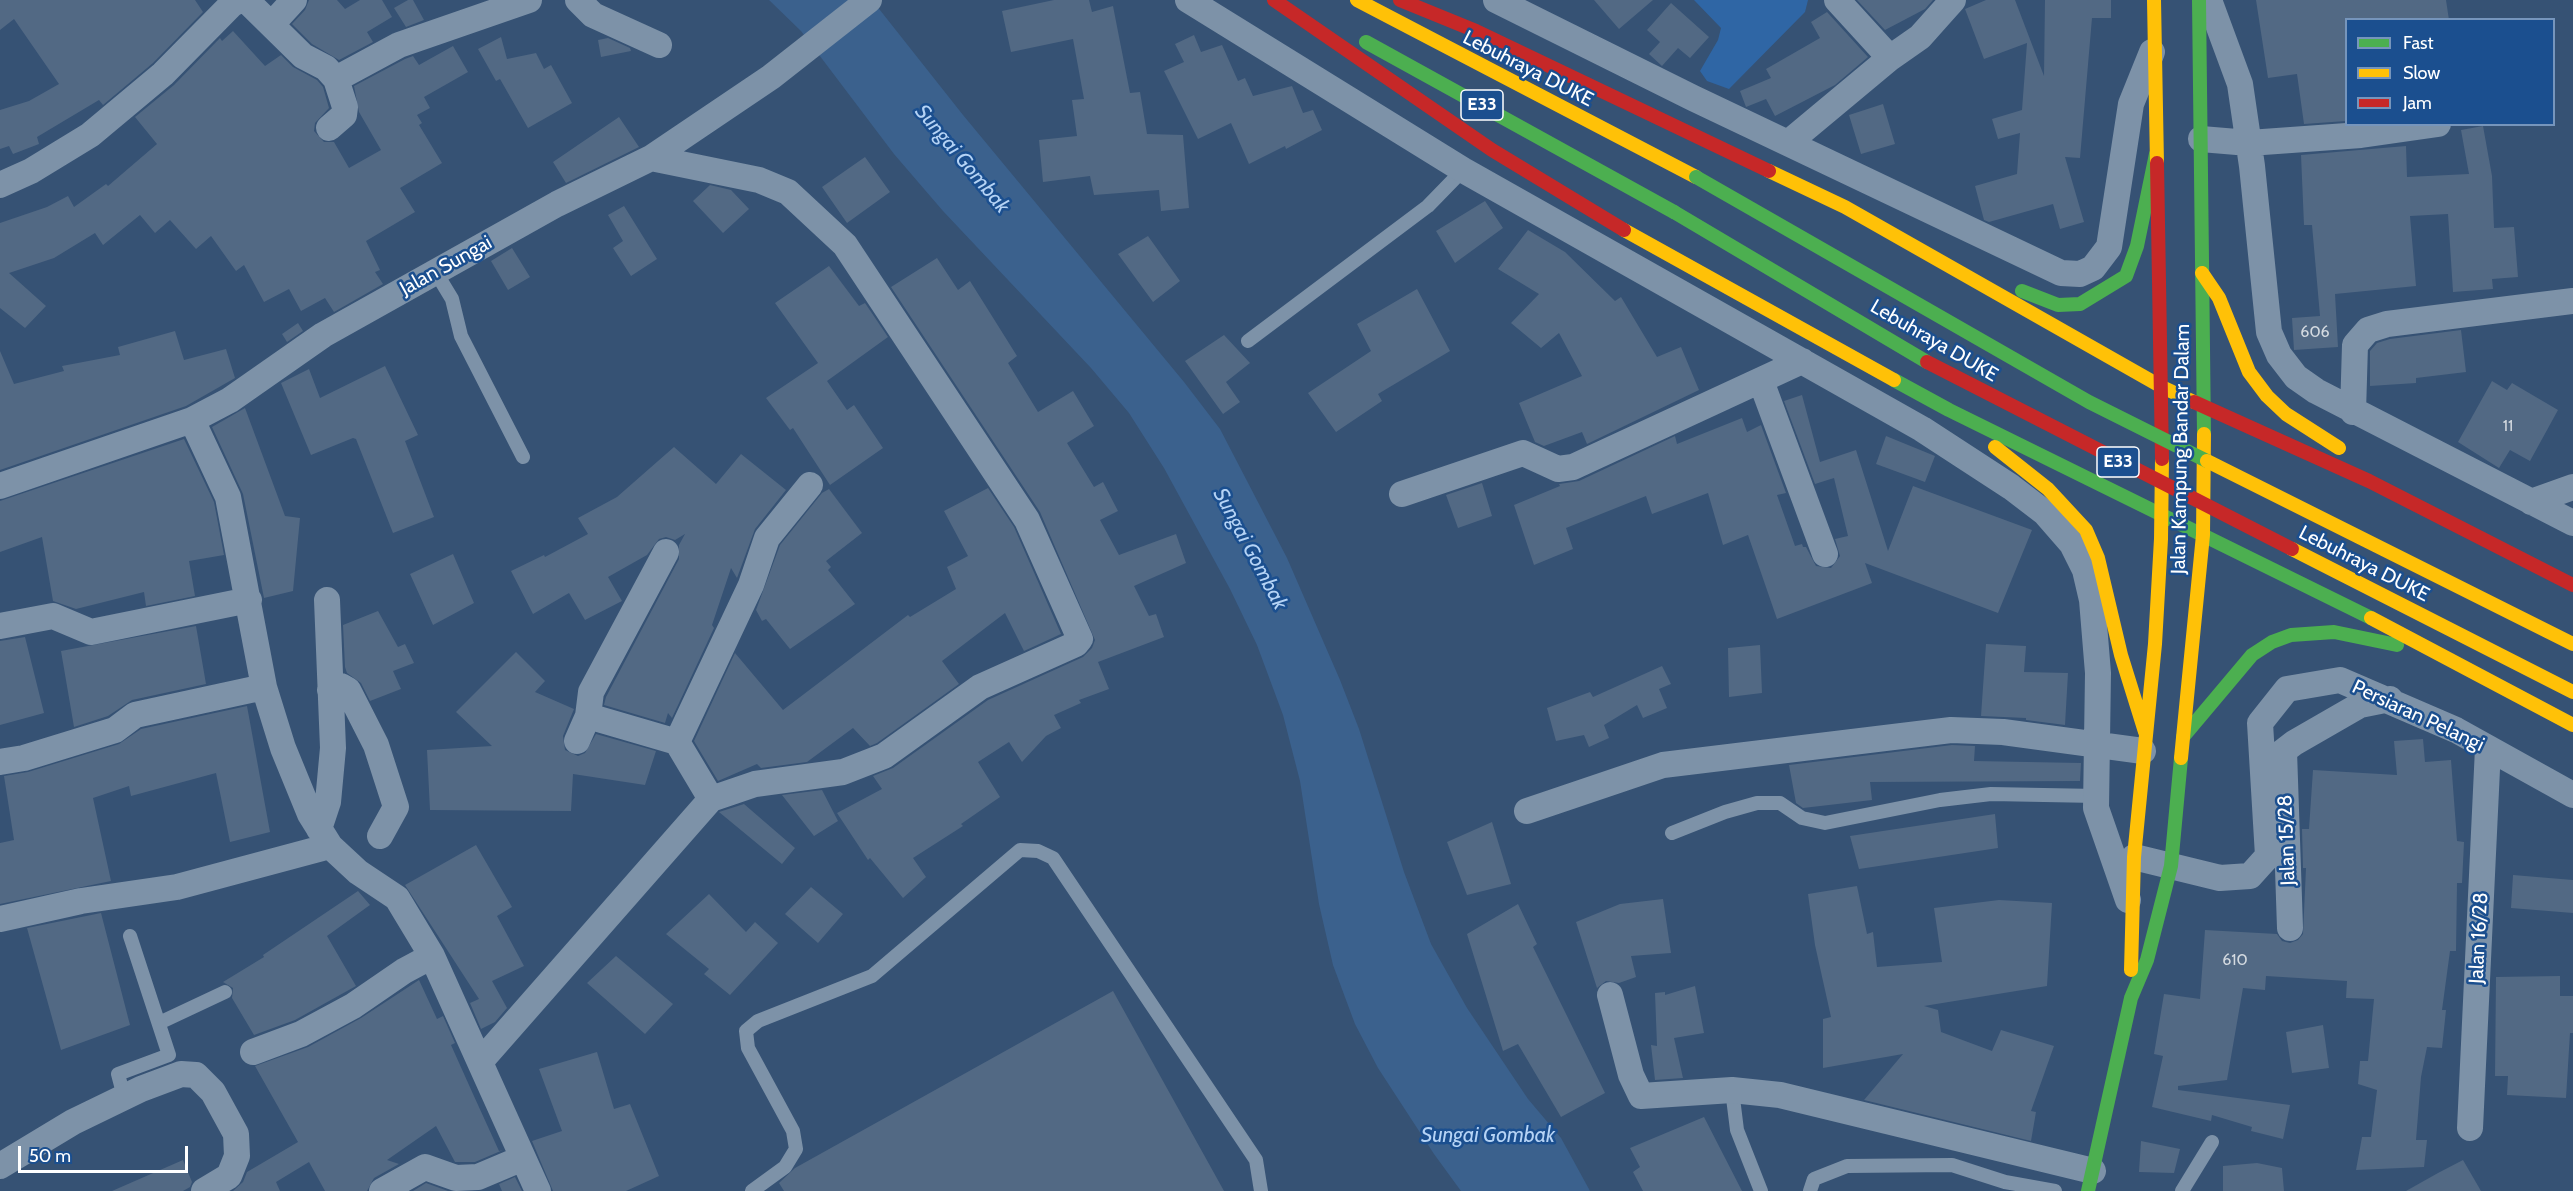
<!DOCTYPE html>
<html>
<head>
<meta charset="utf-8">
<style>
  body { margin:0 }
  #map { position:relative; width:2573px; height:1191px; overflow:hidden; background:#365274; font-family:Cabin,sans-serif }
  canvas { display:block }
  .legend { position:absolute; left:2345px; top:18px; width:210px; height:108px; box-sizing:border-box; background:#1b4f8f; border:2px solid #7695bc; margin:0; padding:8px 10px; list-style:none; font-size:18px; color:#fff }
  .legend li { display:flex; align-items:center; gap:12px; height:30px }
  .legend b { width:30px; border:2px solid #7695bc }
  .scale { position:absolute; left:18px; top:1146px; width:170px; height:27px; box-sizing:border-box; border:3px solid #fff; border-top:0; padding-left:8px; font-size:18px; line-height:21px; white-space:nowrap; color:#fff; -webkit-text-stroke:4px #1b4f8f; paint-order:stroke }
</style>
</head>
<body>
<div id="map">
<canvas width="2573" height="1191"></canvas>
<ul class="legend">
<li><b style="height:8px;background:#4caf50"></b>Fast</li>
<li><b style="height:8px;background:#ffc107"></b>Slow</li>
<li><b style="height:8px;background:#c62828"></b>Jam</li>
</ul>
<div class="scale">50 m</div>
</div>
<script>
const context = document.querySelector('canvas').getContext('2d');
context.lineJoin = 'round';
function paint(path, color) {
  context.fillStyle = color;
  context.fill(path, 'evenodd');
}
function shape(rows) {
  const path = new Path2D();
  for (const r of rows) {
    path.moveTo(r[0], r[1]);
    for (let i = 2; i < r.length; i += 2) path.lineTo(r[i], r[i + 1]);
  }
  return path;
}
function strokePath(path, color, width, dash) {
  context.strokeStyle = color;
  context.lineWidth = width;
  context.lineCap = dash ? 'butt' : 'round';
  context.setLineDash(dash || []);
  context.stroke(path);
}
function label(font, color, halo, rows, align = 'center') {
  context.font = font + ' Cabin,sans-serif';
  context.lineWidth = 5;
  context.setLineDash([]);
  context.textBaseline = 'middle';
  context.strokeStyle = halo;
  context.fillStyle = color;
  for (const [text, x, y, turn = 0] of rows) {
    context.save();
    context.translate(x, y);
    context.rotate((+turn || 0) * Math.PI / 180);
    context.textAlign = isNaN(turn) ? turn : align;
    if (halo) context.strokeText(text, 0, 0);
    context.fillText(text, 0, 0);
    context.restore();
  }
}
paint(shape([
  [1694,0,1808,0,1805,12,1729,89,1707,81,1700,71,1718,40,1721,28]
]), '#2f66a5');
paint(shape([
  [769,0,872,0,963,115,1184,382,1220,429,1287,558,1340,680,1359,729,1404,872,1431,944,1467,1008,1528,1099,1561,1138,1590,1191,1461,1191,1434,1154,1378,1068,1355,1024,1333,965,1319,904,1300,781,1283,715,1257,645,1230,589,1164,468,1129,413,1091,368,943,211,894,154,801,31]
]), '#3b618d');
paint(shape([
  [0,0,195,0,203,12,153,63,103,105,99,100,37,137,39,144,13,154,9,146,0,149,0,110,29,101,59,84,14,19,0,30],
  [309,0,337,0,345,9,360,0,382,0,392,17,367,32,373,42,339,60,312,44,292,24,305,10],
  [408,0,413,0,424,20,406,27,394,8],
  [1054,0,1089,0,1092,12,1113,6,1130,93,1140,92,1147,134,1183,135,1189,208,1161,211,1159,190,1094,195,1090,176,1043,182,1039,140,1077,136,1072,100,1084,99,1073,39,1011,52,1002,11],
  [1594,0,1653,0,1619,29],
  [1857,0,1933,0,1925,9,1885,30],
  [1986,0,2015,0,2044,76,2045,0,2111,0,2111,18,2092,18,2080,158,2065,157,2084,222,2060,229,2053,204,1989,222,1984,220,1975,186,2017,174,2020,133,1998,139,1992,119,2022,110,2027,43,1984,59,1965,9],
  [2256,0,2446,0,2449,20,2346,20,2346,121,2304,124,2297,74,2268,78],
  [1671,3,1709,37,1690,58,1678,48,1662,66,1649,54,1660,42,1647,30],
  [1827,12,1868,57,1835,85,1775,116,1766,99,1746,107,1740,91,1771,78,1766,69,1820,38,1811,22],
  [233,31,265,66,281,55,293,67,317,80,323,87,329,108,315,123,314,131,324,142,334,142,349,168,381,150,359,112,354,86,405,59,413,56,419,65,453,46,468,72,424,97,430,108,417,115,422,123,419,125,442,163,400,188,415,212,366,241,380,270,375,272,383,284,334,312,325,298,301,311,289,289,264,302,244,265,236,271,211,236,196,249,170,220,155,233,140,215,103,245,95,233,54,258,9,273,46,306,25,328,0,308,0,223,47,207,68,196,74,207,106,184,108,186,157,144,135,117,174,85,220,38,222,41],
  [1194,35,1201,52,1222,45,1238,81,1245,78,1253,96,1292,86,1303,113,1313,110,1322,130,1286,149,1285,146,1249,164,1231,123,1198,139,1164,71,1184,62,1175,44],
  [501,37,507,59,536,53,544,69,551,65,572,103,528,128,500,79,496,81,478,49],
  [608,38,630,48,631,51,601,57,598,40],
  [1883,104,1895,144,1861,154,1849,115],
  [619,117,639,147,566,183,553,162],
  [2483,126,2492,176,2494,228,2514,227,2518,277,2492,279,2493,289,2453,292,2448,214,2410,216,2416,286,2335,294,2338,347,2294,350,2292,318,2320,316,2312,225,2304,225,2301,155,2406,146,2407,177,2469,174,2461,130],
  [865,157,890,192,847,223,822,187],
  [710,185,731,190,749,209,723,233,693,201],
  [1485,201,1503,228,1455,263,1436,231],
  [624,206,657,259,631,276,613,248,623,241,608,215],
  [1528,230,1565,252,1615,301,1621,297,1657,357,1681,347,1699,390,1587,444,1582,432,1544,446,1535,442,1519,403,1582,376,1559,333,1541,348,1511,323,1539,294,1498,269],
  [1148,236,1180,281,1153,302,1118,254],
  [512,248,530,277,508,290,491,261],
  [937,258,958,290,970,281,1017,356,1008,363,1038,412,1073,391,1094,426,1067,443,1094,487,1103,482,1118,511,1100,520,1119,555,1176,534,1186,563,1134,586,1149,616,1156,614,1164,637,1098,662,1109,689,1079,700,1081,703,1054,715,1061,728,1046,736,1022,762,1009,742,978,762,1000,797,961,824,963,826,913,858,926,877,903,898,870,858,868,860,837,813,882,789,873,776,893,768,988,700,1083,657,1092,648,1095,640,1040,512,891,287],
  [829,266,859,306,865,303,888,337,827,381,847,410,854,405,883,448,830,485,793,428,790,430,766,398,818,363,775,303],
  [1417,289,1450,351,1378,394,1382,401,1336,432,1308,393,1371,351,1357,324],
  [298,323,303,331,287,342,282,334],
  [2461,330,2466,372,2416,378,2416,383,2370,386,2370,351,2377,343,2390,339],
  [175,331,184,360,226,349,235,378,186,406,0,470,0,351,14,384,64,371,62,366,120,355,118,347],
  [1224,335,1250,363,1226,382,1240,402,1223,414,1185,361],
  [385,366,418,435,405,441,434,517,393,533,356,439,353,438,311,455,281,383,309,369,320,398],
  [2492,381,2507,390,2512,383,2558,410,2530,461,2510,450,2499,468,2458,442],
  [1802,395,1820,462,1856,450,1888,551,1913,486,2032,530,1998,613,1865,563,1872,583,1777,619,1748,535,1723,545,1708,493,1652,514,1646,496,1566,528,1573,549,1534,565,1514,505,1560,486,1559,484,1579,481,1675,436,1677,444,1742,418,1747,432,1761,425,1786,493,1777,495,1795,546,1802,544,1803,547,1806,547,1816,566,1831,568,1840,556,1835,539,1848,536,1834,478,1815,484,1784,401],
  [245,408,285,516,300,518,293,591,264,598,243,494,212,427],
  [1886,436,1935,456,1925,482,1876,464],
  [184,439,214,502,224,555,189,561,195,596,146,606,144,592,76,609,53,601,42,537,0,552,0,501],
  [674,447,716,484,741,454,786,490,755,529,737,578,731,568,712,625,714,628,672,718,668,713,665,723,604,705,606,697,679,559,679,545,685,534,675,540,666,537,659,539,647,555,608,577,622,601,585,620,569,593,533,614,511,571,544,555,545,557,588,534,578,518,617,497],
  [1482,483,1492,516,1458,528,1446,495],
  [988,488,1014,527,1061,634,1024,651,1005,613,942,661,959,684,877,743,870,746,853,728,807,762,761,768,757,764,718,781,694,741,735,653,783,710,908,615,910,617,956,589,947,567,968,556,944,511],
  [829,489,862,533,826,561,831,567,828,570,855,604,790,649,766,619,762,621,756,610,780,545,822,493],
  [453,554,474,603,433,625,410,574],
  [378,611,398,647,405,644,414,663,393,671,401,689,370,701,361,683,347,673,345,667,343,625],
  [196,626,206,684,132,700,108,716,74,727,61,651],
  [25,637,44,713,0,725,0,641],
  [1986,644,2026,646,2024,672,2068,673,2065,725,2026,720,2026,718,1981,716],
  [1760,645,1762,693,1729,697,1728,648],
  [516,652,545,681,535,692,574,709,563,736,565,750,578,756,585,753,596,734,656,751,645,785,573,774,571,811,430,810,427,750,492,746,456,712],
  [1662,666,1671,684,1659,689,1667,708,1643,718,1637,705,1604,725,1609,738,1589,747,1584,735,1556,741,1547,708,1590,692,1593,697],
  [247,706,270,832,230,842,216,773,131,796,129,786,93,798,111,881,0,904,0,843,14,840,4,776,28,772,119,744,141,729],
  [2423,739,2425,762,2451,760,2457,841,2464,842,2462,883,2457,883,2456,951,2450,951,2442,1010,2446,1010,2442,1048,2427,1047,2421,1077,2416,1140,2427,1140,2424,1167,2356,1170,2362,1137,2371,1137,2377,1090,2358,1084,2360,1061,2368,1061,2374,999,2346,998,2347,981,2266,976,2265,990,2243,988,2227,1080,2178,1086,2178,1090,2290,1105,2283,1139,2251,1131,2252,1127,2212,1115,2211,1121,2152,1107,2163,1056,2154,1054,2164,994,2200,999,2205,930,2277,934,2282,941,2290,943,2298,940,2303,934,2306,868,2303,868,2302,829,2309,829,2313,770,2397,775,2394,741],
  [1952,745,1975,746,1974,761,2081,763,2080,781,1870,782,1872,800,1803,808,1796,803,1789,765],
  [822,790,838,821,814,836,782,795],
  [744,804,795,848,782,864,719,812],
  [1995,814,1998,848,1859,869,1850,836],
  [1492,822,1511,884,1467,895,1447,842],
  [476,845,512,907,497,916,524,966,492,981,507,1008,495,1022,481,1029,470,1003,479,999,405,885],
  [2513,875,2573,880,2573,913,2511,908],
  [1857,886,1867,934,1873,932,1877,967,1942,962,1934,908,1999,900,2052,903,2047,986,1924,1006,1938,1010,1941,1032,1992,1051,2001,1030,2054,1046,2031,1111,2036,1112,2031,1141,1864,1100,1903,1054,1823,1068,1823,1019,1831,1017,1815,945,1808,894],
  [811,887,843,914,818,943,785,914],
  [358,891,370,905,327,936,356,986,295,1020,254,1035,232,998,233,988,223,982,264,957,263,955],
  [709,894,746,932,755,922,778,943,730,995,704,974,709,969,666,934],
  [1663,899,1671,953,1631,956,1636,977,1619,983,1606,981,1597,988,1576,922,1620,904],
  [1518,904,1537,944,1533,947,1605,1093,1561,1117,1518,1044,1503,1051,1467,934],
  [101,913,130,1025,61,1050,27,928],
  [616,956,673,1004,645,1034,587,983],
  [2560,976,2560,996,2573,996,2573,1033,2570,1033,2566,1098,2507,1095,2508,1076,2495,1076,2496,977],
  [419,980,437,1019,443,1016,455,1043,451,1045,473,1094,499,1151,503,1150,475,1162,455,1162,436,1126,387,1160,399,1164,374,1178,367,1191,325,1191,309,1162,276,1182,280,1191,233,1191,243,1182,247,1172,298,1142,255,1066,308,1047,361,1018],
  [1695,986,1704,1033,1674,1038,1683,1078,1655,1080,1651,1045,1657,1046,1655,993,1665,992,1665,995],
  [1113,991,1224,1191,784,1191,779,1183,795,1168],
  [2323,1025,2329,1068,2292,1073,2286,1032],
  [597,1052,614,1109,630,1104,659,1176,626,1191,553,1191,532,1141,562,1131,539,1069],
  [1704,1117,1742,1191,1643,1191,1633,1172,1640,1167,1630,1148],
  [2141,1141,2180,1149,2174,1173,2139,1172],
  [183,1160,192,1182,190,1187,183,1191,112,1191],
  [2463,1160,2481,1191,2406,1191,2438,1173],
  [2257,1163,2282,1168,2284,1191,2223,1191,2223,1166],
  [515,1177,522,1191,502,1191,499,1184],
  [426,1183,448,1191,413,1191]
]), '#526984');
strokePath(shape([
  [435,271,452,299,461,336,523,457],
  [1248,341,1428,206,1463,170],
  [1672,833,1725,812,1757,803,1780,803,1802,818,1825,823,1940,800,1991,794,2097,796],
  [159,1023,225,992],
  [1732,1090,1737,1130,1761,1191],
  [124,1097,118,1074,169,1055,130,936],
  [752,1191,785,1167,796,1149,793,1131,748,1048,746,1031,758,1021,872,976,1020,850,1038,851,1053,858,1256,1160,1261,1191],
  [1810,1191,1814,1179,1847,1166,1952,1165,2005,1182,2055,1191],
  [2182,1191,2212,1142]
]), '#7d92a8', 14);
strokePath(shape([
  [578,0,593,15,659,45],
  [1188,0,1463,170,1922,429,2011,487,2045,513,2072,544,2085,570,2092,600,2098,673,2096,808,2128,900],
  [1496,0,1693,98,2061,273,2080,274,2093,268,2109,247,2131,104,2152,52],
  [1837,0,1890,58],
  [2209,0,2240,84,2252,166,2269,332,2279,355,2296,377,2316,391,2573,523],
  [272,24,294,0],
  [336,79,399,45,529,0],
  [2201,139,2249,143,2361,135,2438,124],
  [1788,143,1890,58,1920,37,1953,0],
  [0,185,31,171,90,135,163,74,231,5,239,0,248,2,303,56,326,68,336,79,345,107,344,115,329,128],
  [1761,381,1825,554],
  [2353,412,2355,345,2368,330,2387,324,2573,301],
  [192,420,228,497,264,687,283,748,310,814,330,846,358,872,397,898,432,956,538,1191],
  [0,486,192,420,230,400,323,335,557,204,651,158,771,77,869,0],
  [1402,494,1523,453,1558,469,1573,467,1802,361],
  [2531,502,2573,487],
  [0,626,53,616,91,632,249,600],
  [330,690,341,686,348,690,376,745,396,807,380,836],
  [588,716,677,742],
  [577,741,588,716,591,692,666,552],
  [2284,751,2290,928],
  [2272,760,2294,743,2360,705,2390,699],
  [0,762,24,758,115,730,135,715,264,687],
  [711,799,677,742,751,585,767,538,810,485],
  [1527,811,1663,765,1951,730,2003,732,2143,751],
  [319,829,328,802,333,748,327,600],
  [2134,857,2220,878,2250,876,2268,856,2260,723,2287,689,2340,680,2456,730,2573,795],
  [0,919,81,901,177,887,330,846],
  [1610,995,1631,1075,1641,1096,1732,1090,1780,1095,2093,1171],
  [253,1052,301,1034,353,1006,404,971,432,956],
  [480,1062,711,799,755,784,843,772,884,756,980,687,1076,644,1080,639,1027,520,845,245,788,192,759,180,651,158],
  [2470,1128,2488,748],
  [0,1166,73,1122,141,1089,181,1074,196,1075,213,1092,236,1134,237,1156,229,1176,204,1191],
  [382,1191,425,1167,456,1178,478,1177,523,1158]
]), '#7d92a8', 26);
strokePath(shape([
  [2199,0,2204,434],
  [1366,42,1674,212],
  [2022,291,2058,305,2080,304,2126,276,2137,246,2156,154],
  [1894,380,1949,410,2371,618],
  [2183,737,2252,655,2272,642,2291,635,2334,632,2397,645],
  [2088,1191,2131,998,2147,960,2171,866,2181,758]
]), '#4caf50', 14);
strokePath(shape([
  [1357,0,1696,177],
  [2154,0,2157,163],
  [1769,171,1845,207,2162,387,2194,402],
  [1624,230,1894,380],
  [2202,273,2219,298,2249,372,2267,396,2286,414,2339,448],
  [1995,447,2048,489,2086,530,2098,558,2121,655,2145,732],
  [2371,618,2573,725],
  [2181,758,2203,535,2204,434],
  [2131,970,2134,857,2155,644,2161,539,2162,459]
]), '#ffc107', 14);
strokePath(shape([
  [1274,0,1492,150,1624,230],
  [1400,0,1476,31,1769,171],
  [2157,163,2162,459],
  [2194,402,2369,481,2573,585]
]), '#c62828', 14);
strokePath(shape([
  [1696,177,2089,402,2207,461],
  [1674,212,1927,362]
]), '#4caf50', 14);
strokePath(shape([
  [2207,461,2573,644],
  [2292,549,2573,692]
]), '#ffc107', 14);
strokePath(shape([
  [1927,362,2292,549]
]), '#c62828', 14);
label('16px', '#d4dae0', null, [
  ["606",2315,332],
  ["11",2508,426],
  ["610",2235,960]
]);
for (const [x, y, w] of [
  [1482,105,42],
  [2118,462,42]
]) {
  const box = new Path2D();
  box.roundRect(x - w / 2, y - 15, w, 30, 4.5);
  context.fillStyle = '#1b4f8f';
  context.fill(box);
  strokePath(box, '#fff', 1.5);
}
label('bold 18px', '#fff', null, [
  ["E33",1482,105],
  ["E33",2118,462]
]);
label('20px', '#fff', '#1b4f8f', [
  ["Lebuhraya DUKE",1528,69,27],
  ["Jalan Sungai",446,266,-29],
  ["Lebuhraya DUKE",1934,341,30],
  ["Jalan Kampung Bandar Dalam",2181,449,-89],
  ["Lebuhraya DUKE",2364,564,27],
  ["Persiaran Pelangi",2418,716,25],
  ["Jalan 15/28",2287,840,-92],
  ["Jalan 16/28",2479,938,-87]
]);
label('italic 21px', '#b5d3f5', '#1b4f8f', [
  ["Sungai Gombak",962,159,50],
  ["Sungai Gombak",1250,549,62],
  ["Sungai Gombak",1488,1136]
]);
</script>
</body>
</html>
